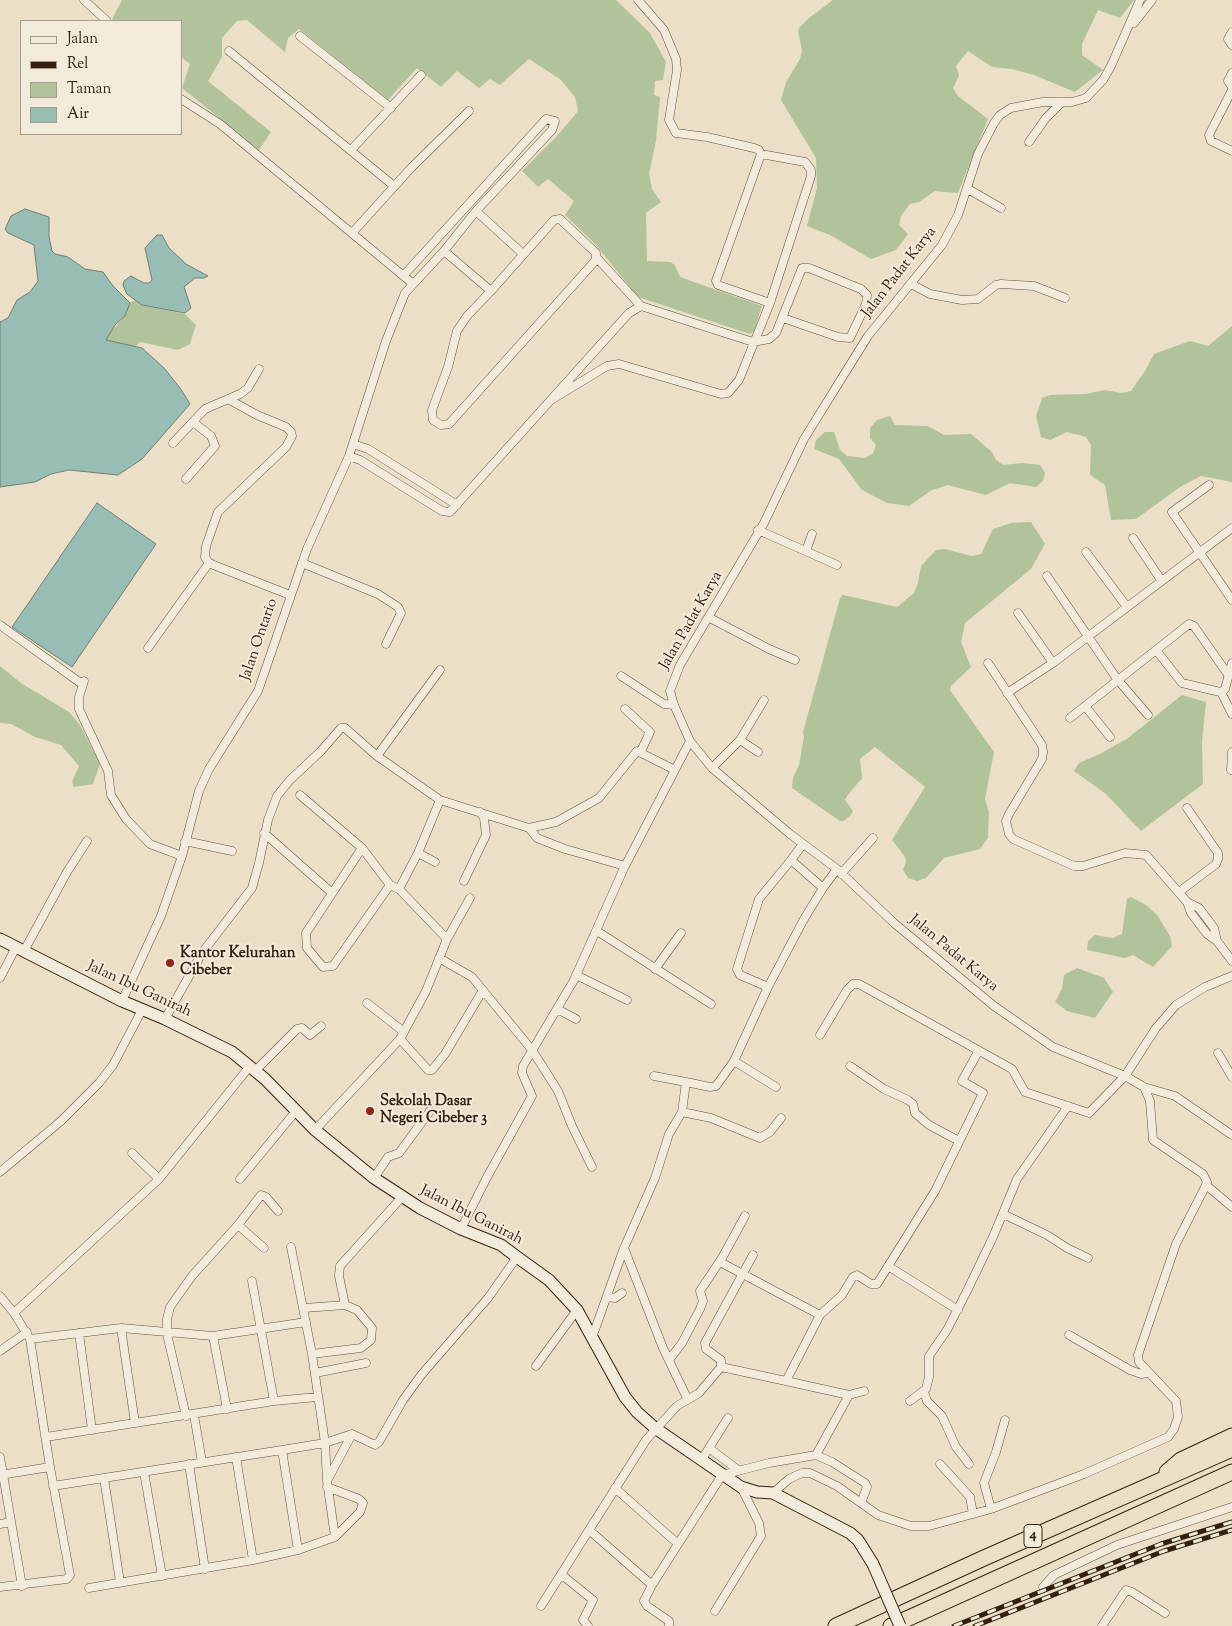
<!DOCTYPE html>
<html>
<head>
<meta charset="utf-8">
<style>
  body { margin:0 }
  #map { position:relative; width:1232px; height:1626px; overflow:hidden; background:#ebe0c7; font-family:"Sorts Mill Goudy",serif }
  canvas { display:block }
  .legend { position:absolute; left:20px; top:20px; width:162px; height:115px; box-sizing:border-box; background:#f2ebdb; border:1px solid #a69a89; margin:0; padding:6px 9px; list-style:none; font-size:15px; color:#34210d }
  .legend li { display:flex; align-items:center; gap:10px; height:25px }
  .legend b { width:25px; border:1px solid #a69a89 }
</style>
</head>
<body>
<div id="map">
<canvas width="1232" height="1626"></canvas>
<ul class="legend">
<li><b style="height:6px;background:#f2ebdb"></b>Jalan</li>
<li><b style="height:6px;background:#34210d"></b>Rel</li>
<li><b style="height:14px;background:#b1c39a"></b>Taman</li>
<li><b style="height:14px;background:#98bdb4"></b>Air</li>
</ul>
</div>
<script>
const context = document.querySelector('canvas').getContext('2d');
context.lineJoin = 'round';
function paint(path, color) {
  context.fillStyle = color;
  context.fill(path, 'evenodd');
}
function shape(rows) {
  const path = new Path2D();
  for (const r of rows) {
    path.moveTo(r[0], r[1]);
    for (let i = 2; i < r.length; i += 2) path.lineTo(r[i], r[i + 1]);
  }
  return path;
}
function strokePath(path, color, width, dash) {
  context.strokeStyle = color;
  context.lineWidth = width;
  context.lineCap = dash ? 'butt' : 'round';
  context.setLineDash(dash || []);
  context.stroke(path);
}
function label(font, color, halo, rows, align = 'center') {
  context.font = font + ' "Sorts Mill Goudy",serif';
  context.lineWidth = 4;
  context.setLineDash([]);
  context.textBaseline = 'middle';
  context.strokeStyle = halo;
  context.fillStyle = color;
  for (const [text, x, y, turn = 0] of rows) {
    context.save();
    context.translate(x, y);
    context.rotate((+turn || 0) * Math.PI / 180);
    context.textAlign = isNaN(turn) ? turn : align;
    if (halo) context.strokeText(text, 0, 0);
    context.fillText(text, 0, 0);
    context.restore();
  }
}
paint(shape([
  [122,0,616,0,650,33,666,62,663,80,655,81,654,95,660,97,656,141,649,174,652,189,661,202,646,213,647,261,670,262,675,265,680,277,762,306,754,331,750,334,638,297,595,244,565,215,574,201,548,179,538,187,522,171,557,136,578,111,575,97,560,79,529,59,500,85,490,79,479,88,457,71,441,87,417,68,388,100,299,29,288,38,285,52,247,20,237,21,222,38,222,57,208,81,271,132,259,150,182,88,190,64,181,57,181,21,114,21,112,19],
  [833,0,1134,0,1120,18,1098,10,1082,44,1082,55,1103,70,1075,92,1034,75,1012,69,992,67,968,51,956,66,959,76,953,88,958,96,988,119,958,193,935,191,919,202,910,204,901,216,899,225,908,234,896,250,871,259,830,235,807,226,817,188,816,158,781,100,786,82,800,59,802,50,798,32,799,28,809,18],
  [135,300,142,305,185,314,196,325,190,344,178,350,140,342,135,347,106,340,107,336,125,316,130,303],
  [1232,326,1232,482,1201,476,1180,487,1136,519,1111,520,1105,485,1090,475,1091,445,1086,437,1067,432,1050,440,1041,437,1036,416,1042,398,1050,395,1086,394,1104,390,1122,393,1131,391,1145,371,1154,354,1190,341,1208,346],
  [890,416,895,425,928,426,944,435,971,434,992,452,996,460,1003,465,1022,463,1040,465,1045,473,1043,481,1036,487,1010,483,986,495,948,485,932,490,909,506,887,503,862,490,839,459,814,449,816,440,825,432,834,432,840,450,847,456,865,458,873,453,876,445,870,438,870,428,877,420],
  [1031,522,1045,544,1031,569,965,623,961,642,971,667,951,686,950,690,994,752,985,799,989,813,988,838,980,849,944,858,926,878,917,881,908,878,903,870,906,861,905,857,892,840,925,787,875,747,860,759,862,778,847,796,845,800,853,811,851,815,844,821,840,821,792,788,793,778,799,765,804,737,803,732,840,598,843,595,897,607,914,593,918,583,921,566,936,550,945,549,972,556,981,554,993,529,1011,523],
  [0,666,21,683,69,712,80,725,100,764,93,784,74,787,72,782,79,766,61,745,35,737,11,724,0,723],
  [1182,695,1206,702,1202,742,1203,784,1141,831,1106,794,1074,771,1079,763,1100,754,1128,738],
  [1131,897,1146,905,1157,915,1170,936,1172,946,1153,967,1133,955,1125,958,1087,950,1088,941,1095,935,1113,938,1122,934,1127,899],
  [1077,968,1104,978,1113,992,1095,1018,1067,1011,1055,1002,1062,989,1064,975]
]), '#b1c39a');
const water = shape([
  [25,209,49,217,49,237,52,251,55,254,68,257,85,269,103,272,113,286,130,303,125,316,115,325,106,340,142,348,164,368,180,388,190,404,142,459,118,475,69,470,51,474,35,482,0,487,0,322,8,318,17,300,30,292,38,281,34,245,8,233,5,229,11,216,25,209],
  [157,235,162,235,169,248,186,264,208,276,204,278,195,278,184,287,191,308,185,313,142,305,127,294,123,285,124,281,131,276,144,283,149,283,152,280,145,248,157,235],
  [97,503,156,544,72,667,12,627,97,503]
]);
paint(water, '#98bdb4');
strokePath(water, '#707f71', 1);
const minor = shape([
  [84,0,107,21],
  [1140,0,1111,66,1103,80,1086,98,1072,102,1043,102,1011,108,1000,115,994,123,978,154,958,215,942,245,868,336,853,360,804,439,764,523,680,665,670,691,674,705,690,741,712,768,790,834,837,869,894,923,994,1006,1053,1047,1125,1076,1144,1087,1150,1101,1153,1140,1203,1174,1207,1182,1206,1185],
  [1134,23,1152,0],
  [1232,32,1228,39,1232,45],
  [300,36,391,108],
  [229,51,394,186],
  [1232,73,1228,81,1232,87],
  [1232,90,1209,135,1211,141,1232,151],
  [181,99,220,124,412,283],
  [1029,142,1046,118,1062,102],
  [351,150,421,75],
  [761,154,716,281,718,285,770,303],
  [968,189,1001,208],
  [476,211,523,254],
  [353,232,411,168,469,111],
  [444,251,491,291,554,220,560,219,596,253,596,257,641,306,753,342,769,339,776,333,802,268,809,268,861,289,867,295,866,304,850,338,838,337,783,318],
  [911,284,930,294,962,300,978,299,996,285,1001,284,1034,286,1065,298],
  [491,291,467,316,457,331,448,367,432,410,433,420,441,425,449,424,595,261,596,257],
  [228,399,257,415,286,427,291,432,292,436,286,447,218,512,206,546,205,557,209,563,216,566,290,595],
  [551,400,607,366,619,364,721,394,728,393,739,380,770,303,811,176,811,170,805,162,761,154,759,150,754,148,707,137,676,133,669,120,677,70,676,59,664,30,638,0],
  [173,443,205,409,240,394,248,388,259,369],
  [353,444,368,449,457,505],
  [349,456,360,460,442,511,450,512,629,313,641,306],
  [186,479,215,446,211,436,193,422],
  [1209,485,1172,512,1232,600],
  [758,530,837,565],
  [1133,538,1161,580],
  [806,551,812,534],
  [1086,552,1127,607],
  [302,563,378,594,398,607,401,613,386,644],
  [1047,576,1117,679,1148,715],
  [1018,613,1053,663],
  [710,618,769,649,795,660],
  [0,625,82,684],
  [148,648,209,563],
  [1156,650,1182,683,1216,691,1221,692,1225,689,1232,663],
  [988,663,1042,745,1043,752,1042,759,1009,814,1006,821,1009,834,1013,839,1074,866,1083,866,1125,853,1146,855,1187,902,1191,913,1207,934,1217,941,1232,961],
  [621,676,664,704,674,705],
  [84,681,79,697,79,709,108,771,111,795,126,819,150,844,182,856],
  [1221,692,1232,714],
  [1007,693,1053,663,1232,528],
  [1085,706,1110,737],
  [625,709,650,732,641,751],
  [1070,718,1189,624,1194,626,1229,676],
  [740,740,758,752],
  [377,756,440,670],
  [712,768,740,740,764,700],
  [1231,770,1232,752],
  [300,795,362,848,390,885,399,889,447,939,426,991,400,1039,315,1130],
  [529,828,537,838,565,849,625,866],
  [264,833,331,892],
  [185,841,232,851],
  [362,848,306,933,307,948,323,967,333,966,390,885],
  [418,853,435,862],
  [791,860,803,844],
  [841,874,873,838],
  [464,881,486,835,484,818,480,812],
  [399,889,418,853,440,800],
  [1179,892,1216,864,1218,859,1218,853,1187,808],
  [1187,902,1199,908,1214,928,1217,941],
  [597,931,711,1004],
  [447,939,470,898],
  [24,951,67,872,87,841],
  [439,958,472,977,532,1050,558,1091,572,1126,592,1167],
  [655,969,681,933],
  [576,975,627,1000],
  [0,978,16,947],
  [768,987,804,919,823,888],
  [122,1001,161,916,182,856,199,791,209,769,258,691,307,549,349,456,386,341,405,293,444,251,476,211,552,130,555,121,546,119,404,275],
  [367,1003,404,1032],
  [557,1009,576,1019],
  [165,1019,202,953,252,888,259,863,268,820,277,796,290,780,321,751,341,728,345,728,377,756,440,800,529,828,556,822,599,798,637,751,675,770,690,741],
  [820,1035,847,990,853,984,859,984,1012,1069,1025,1092,1089,1113,1125,1076,1156,1028,1176,1005,1205,987,1232,976],
  [400,1039,428,1070,432,1070,445,1054,483,990],
  [1218,1053,1232,1077],
  [734,1061,776,1087],
  [850,1066,884,1089,908,1100,913,1104,915,1113,929,1125,959,1141],
  [256,1070,297,1029,302,1028,310,1035,321,1026],
  [654,1076,686,1082],
  [1144,1087,1175,1096,1232,1135],
  [682,1112,711,1118,760,1138,770,1132,781,1118],
  [132,1153,159,1179],
  [0,1172,61,1121,99,1083,113,1065,142,1010],
  [374,1178,388,1157,399,1153,430,1111],
  [240,1179,296,1111],
  [1206,1185,1232,1207],
  [1003,1214,1047,1235,1067,1248,1088,1258],
  [238,1225,264,1248],
  [461,1229,486,1179,532,1096,522,1073,523,1066,574,980,624,868,675,770],
  [291,1247,312,1354,325,1443,327,1481,335,1537],
  [624,1248,663,1348,687,1398],
  [720,1262,820,1315],
  [888,1266,958,1310],
  [252,1281,274,1401],
  [0,1296,14,1313,30,1339,50,1467,70,1575,67,1579,0,1587],
  [608,1297,615,1298,622,1293],
  [345,1305,339,1276,340,1266,402,1197],
  [304,1308,345,1305,357,1310,372,1328,371,1340,361,1348,312,1354],
  [14,1313,159,1179,250,1066],
  [121,1328,135,1423],
  [79,1333,92,1430],
  [593,1335,624,1248,655,1178,669,1134,682,1112,686,1082,710,1087,716,1086,734,1061,768,987,740,975,737,969,759,899,791,860,823,888,837,869],
  [1069,1335,1130,1370,1141,1374,1149,1373],
  [213,1336,227,1409],
  [30,1339,121,1328,213,1336,306,1322],
  [0,1351,27,1332],
  [669,1360,682,1343,700,1309,703,1301,700,1291,722,1258,745,1216],
  [536,1366,577,1310],
  [721,1367,721,1360,706,1349,705,1343,753,1255],
  [315,1373,366,1363],
  [786,1381,849,1395,864,1391],
  [924,1392,927,1401,942,1416,956,1447,969,1464],
  [910,1401,926,1389,929,1377,929,1356,947,1330,966,1293,993,1237,1017,1179,1068,1106],
  [194,1415,202,1462],
  [186,1416,167,1334,167,1319,170,1307,192,1276,238,1225,261,1195,266,1197,278,1211],
  [46,1437,274,1401,317,1397],
  [709,1448,738,1470],
  [282,1450,298,1550],
  [816,1455,832,1462,865,1483,867,1487,861,1503],
  [0,1457,22,1586],
  [236,1457,253,1560],
  [702,1459,728,1418],
  [189,1464,205,1569],
  [940,1464,970,1497,973,1514],
  [144,1472,162,1576],
  [0,1475,50,1467],
  [104,1478,120,1582],
  [327,1481,352,1434],
  [53,1486,282,1450,325,1443,352,1434,375,1445,379,1442,403,1400,422,1374,488,1298,517,1257],
  [615,1488,678,1544],
  [773,1493,789,1479,802,1473,810,1473,837,1486,878,1515,911,1526,929,1526,991,1509,1084,1474,1168,1437,1174,1429,1178,1417,1176,1401,1139,1362,1138,1355,1176,1244,1206,1185],
  [991,1509,984,1483,996,1452,1005,1420],
  [0,1524,11,1522],
  [589,1530,652,1585,644,1601,647,1606,669,1621,669,1626],
  [562,1575,593,1600,583,1620,588,1626],
  [652,1585,722,1475,769,1463,816,1455,849,1395],
  [1043,1587,1054,1575,1117,1545,1232,1507],
  [89,1588,253,1560,298,1550,335,1537,360,1512,363,1503,359,1499,327,1487],
  [541,1606,646,1440,677,1406,699,1393,721,1367,786,1381,820,1315,842,1295,853,1277,857,1275,871,1284,877,1284,935,1191,983,1093,962,1081,978,1052],
  [715,1611,761,1536,759,1523,741,1487],
  [1102,1626,1126,1590,1132,1592,1165,1613]
]);
const secondary = shape([
  [0,939,122,1001,165,1019,232,1052,265,1079,315,1130,374,1178,420,1208,461,1229,501,1245,517,1257,549,1280,577,1310,625,1397,637,1412,655,1428,741,1487,757,1492,773,1493,850,1533,858,1540,873,1564]
]);
const motorway = shape([
  [1167,1472,1181,1460,1232,1436],
  [836,1626,984,1558,1232,1449],
  [891,1626,1232,1472]
]);
strokePath(minor, '#62513c', 9);
strokePath(secondary, '#34210d', 13);
strokePath(motorway, '#34210d', 17);
strokePath(minor, '#f2ebdb', 8);
strokePath(secondary, '#f2ebdb', 11);
strokePath(motorway, '#ebe0c7', 15);
const rail = shape([
  [954,1626,1161,1544,1232,1522],
  [975,1626,1164,1551,1232,1530]
]);
strokePath(rail, '#34210d', 5);
strokePath(rail, '#f2ebdb', 3, [9]);
const secondaryBridge = shape([
  [873,1564,900,1626]
]);
strokePath(secondaryBridge, '#34210d', 13, []);
strokePath(secondaryBridge, '#f2ebdb', 11);
for (const [x, y, r, color] of [
  [170,963,5,"#8f2418"],
  [370,1111,5,"#8f2418"]
]) {
  const dot = new Path2D();
  dot.arc(x, y, r, 0, 2 * Math.PI);
  context.fillStyle = color;
  context.fill(dot);
  strokePath(dot, '#f2ebdb', 2);
}
for (const [x, y, w] of [
  [1033,1536,18]
]) {
  const box = new Path2D();
  box.roundRect(x - w / 2, y - 11.5, w, 23, 4);
  context.fillStyle = '#f2ebdb';
  context.fill(box);
  strokePath(box, '#34210d', 1);
}
label('bold 14px', '#34210d', null, [
  ["4",1033,1536]
]);
label('15px', '#34210d', '#f2ebdb', [
  ["Jalan Padat Karya",900,273,-52],
  ["Jalan Padat Karya",692,621,-60],
  ["Jalan Ontario",260,640,-71],
  ["Jalan Padat Karya",953,954,40],
  ["Jalan Ibu Ganirah",139,990,25],
  ["Jalan Ibu Ganirah",471,1216,27]
]);
label('bold 15px', '#34210d', '#f2ebdb', [
  ["Kantor Kelurahan",180,954],
  ["Cibeber",180,971],
  ["Sekolah Dasar",380,1102],
  ["Negeri Cibeber 3",380,1119]
], 'left');
</script>
</body>
</html>
